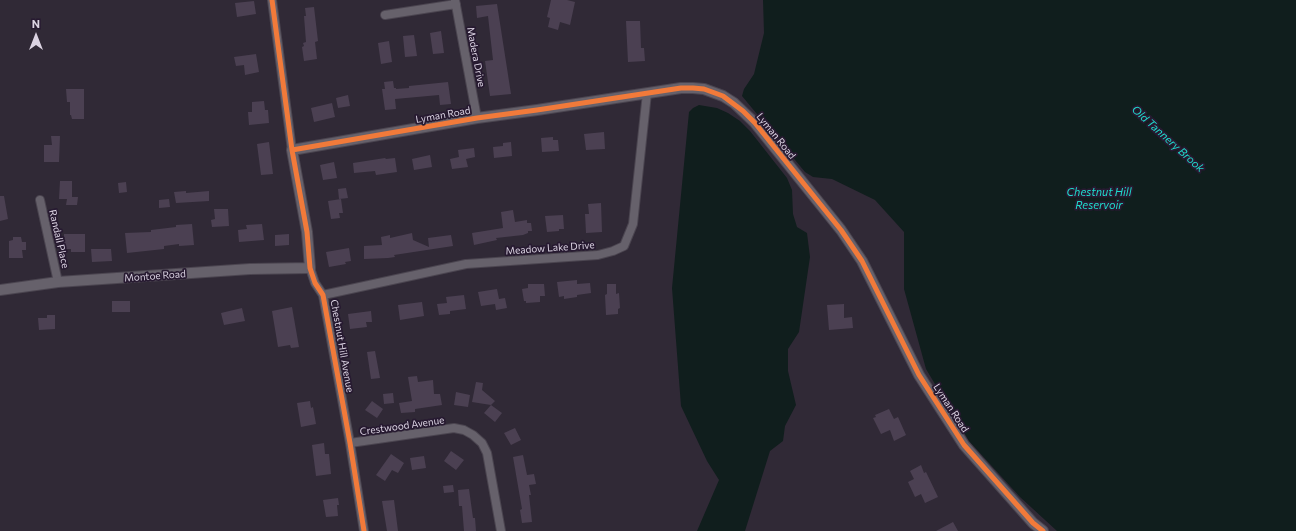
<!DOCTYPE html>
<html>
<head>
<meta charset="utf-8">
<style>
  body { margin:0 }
  #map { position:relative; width:1296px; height:531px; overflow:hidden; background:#302936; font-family:Commissioner,sans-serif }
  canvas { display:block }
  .north { position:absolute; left:16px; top:16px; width:40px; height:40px; -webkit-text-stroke:3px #271a31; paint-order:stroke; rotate:0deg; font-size:11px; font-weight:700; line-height:16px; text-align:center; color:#dbd3e2 }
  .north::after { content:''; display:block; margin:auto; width:14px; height:18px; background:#dbd3e2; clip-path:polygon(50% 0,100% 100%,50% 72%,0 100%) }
</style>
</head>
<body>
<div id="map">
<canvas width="1296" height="531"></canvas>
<div class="north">N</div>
</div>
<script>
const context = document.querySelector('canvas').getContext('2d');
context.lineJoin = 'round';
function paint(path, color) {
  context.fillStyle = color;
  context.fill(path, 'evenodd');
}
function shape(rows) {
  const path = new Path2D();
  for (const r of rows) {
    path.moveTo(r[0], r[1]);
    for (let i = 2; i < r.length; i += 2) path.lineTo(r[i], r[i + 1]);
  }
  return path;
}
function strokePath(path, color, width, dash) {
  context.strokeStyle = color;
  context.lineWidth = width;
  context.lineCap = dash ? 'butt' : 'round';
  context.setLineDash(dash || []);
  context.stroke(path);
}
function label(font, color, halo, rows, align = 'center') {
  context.font = font + ' Commissioner,sans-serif';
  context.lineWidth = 3.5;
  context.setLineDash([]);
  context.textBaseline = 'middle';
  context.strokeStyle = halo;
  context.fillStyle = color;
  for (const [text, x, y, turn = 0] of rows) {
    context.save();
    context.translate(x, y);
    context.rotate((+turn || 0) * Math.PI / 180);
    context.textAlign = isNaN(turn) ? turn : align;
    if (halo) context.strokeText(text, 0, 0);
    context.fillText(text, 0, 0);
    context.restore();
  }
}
paint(shape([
  [763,0,1296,0,1296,531,1057,531,1020,497,969,441,926,369,904,289,904,232,875,200,832,179,813,177,805,172,742,96,744,89,754,74,764,33],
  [699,105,717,108,728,113,740,121,750,131,787,178,792,190,793,214,797,227,807,233,810,257,799,332,788,349,788,371,796,405,785,426,783,441,770,451,745,531,697,531,719,480,707,461,681,406,672,288,689,112,693,108]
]), '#101e1d');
paint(shape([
  [551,0,567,0,575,2,570,25,560,22,558,30,548,27,550,18,547,17],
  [254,1,256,14,237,17,235,3],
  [497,4,511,94,490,96,485,61,493,60,488,16,477,18,476,6],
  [314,7,318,41,315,42,317,59,304,61,302,47,304,46,303,43,306,42,304,16,306,16,305,8],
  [626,21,640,21,641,48,644,48,645,61,628,62],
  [441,31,444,53,433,54,430,33],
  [414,35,417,56,405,57,403,36],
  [389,41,392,62,381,64,378,43],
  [256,54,259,72,245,75,244,65,236,66,234,57],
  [393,81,394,88,396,88,396,89,409,88,409,86,448,82,451,104,440,105,439,95,395,99,396,109,385,110,382,89,385,89,384,82],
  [66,89,84,89,84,119,72,119,71,115,70,115,70,102,67,102],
  [348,95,350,106,338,108,336,98],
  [264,101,265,110,268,110,269,123,249,125,248,112,252,112,252,102],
  [332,103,335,117,314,122,311,108],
  [604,132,605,149,586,150,584,134],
  [51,136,60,136,59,162,44,162,44,145,52,145],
  [553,137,553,140,558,140,559,151,542,152,541,138],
  [269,142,273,174,261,175,257,144],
  [511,142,512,156,494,158,493,147,503,146,503,143],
  [474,148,475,157,466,159,468,167,452,169,450,159,459,157,458,150],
  [430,155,432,167,414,170,412,159],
  [385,158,386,159,395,158,397,172,376,175,375,171,354,173,353,163],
  [334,162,337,178,323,180,320,165],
  [60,181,72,181,72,197,78,197,77,205,66,205,67,199,59,199],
  [126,182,127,192,119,193,118,183],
  [346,188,348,198,339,199,338,189],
  [186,191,186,193,209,191,209,201,176,203,174,192],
  [0,196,4,196,8,219,0,221],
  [169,199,170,207,159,208,159,200],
  [341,199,343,213,339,213,340,218,331,219,328,201],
  [601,203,602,232,586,233,585,214,589,214,588,204],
  [214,209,228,209,229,226,212,227,211,220,215,219],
  [513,210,515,222,527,220,527,223,531,223,532,231,528,231,528,233,523,235,496,238,497,240,474,245,472,233,503,228,501,212],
  [563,215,564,229,559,229,559,231,547,232,545,216],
  [192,224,194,245,179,246,179,244,164,246,164,249,127,253,125,233,151,232,151,230,176,227,176,225],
  [262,224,264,240,239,242,238,230,247,229,246,225],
  [412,233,413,240,429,247,428,238,451,235,453,246,394,255,395,257,388,258,364,259,364,246,382,245,381,237,390,235,390,238],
  [64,234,85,234,85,252,71,252,71,249,64,249],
  [289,234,289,245,275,246,275,235],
  [13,237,21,237,22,242,26,242,26,250,22,250,23,258,9,258,9,241,13,240],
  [349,248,351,261,345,262,346,264,329,267,326,252],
  [91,249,111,249,112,261,92,262],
  [577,280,577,284,590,283,591,293,577,295,577,297,564,299,564,296,559,297,557,282],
  [528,284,544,284,545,296,540,296,540,302,526,303,526,301,524,301,522,289,528,288],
  [607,284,616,284,616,294,619,293,620,308,618,309,618,314,606,315,605,295,607,294],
  [497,289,499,299,505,298,507,308,496,310,495,304,481,306,478,292],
  [464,295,466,309,450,311,450,314,439,315,437,304,447,303,446,297],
  [112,301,130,301,130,312,112,312],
  [422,302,424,316,400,320,398,305],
  [844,304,844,318,852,317,853,328,829,330,827,305],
  [292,307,299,347,291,348,290,345,278,347,272,311],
  [242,308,245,321,224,325,221,313],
  [371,311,372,322,366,322,367,327,350,329,348,314],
  [47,315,55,315,55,329,39,330,38,318,47,318],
  [375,351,380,378,371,379,367,352],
  [417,376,418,382,433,380,434,394,440,394,442,405,415,409,415,412,401,413,399,403,412,401,408,377],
  [476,382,483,383,482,390,495,401,491,405,472,402],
  [456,392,470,395,468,407,454,405],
  [393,393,394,403,384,404,383,394],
  [310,401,311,408,313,407,316,424,301,427,297,403],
  [372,401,383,409,377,418,365,410],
  [491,405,502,413,495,422,484,413],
  [889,409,894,419,898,417,906,435,894,441,890,430,881,434,873,418,876,417,875,415],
  [515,428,521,440,511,445,504,433],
  [324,443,325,454,329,454,331,474,316,476,312,445],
  [451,451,464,460,456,470,444,461],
  [391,454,404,463,398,473,392,470,385,481,376,475],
  [523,455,527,475,534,474,536,484,529,485,531,495,529,495,532,522,522,523,520,510,522,509,513,457],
  [424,456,426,468,412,470,410,458],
  [921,465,924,473,926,472,938,497,925,503,921,494,915,497,908,482,914,479,910,471],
  [453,485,454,492,444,493,443,486],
  [469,489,473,518,475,518,476,531,464,531,462,506,459,506,458,490],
  [338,498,339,505,337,505,338,516,326,517,323,500],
  [394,500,398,531,387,531,382,501],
  [953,522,958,531,936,531]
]), '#4b4052');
const minor = shape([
  [272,0,292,150],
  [455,0,477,118],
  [385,15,456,4],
  [40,200,58,282],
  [310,268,315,283,323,295,350,443,364,531],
  [323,295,466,264,598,255,613,251,624,246,633,224,647,93],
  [350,443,454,428,464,430,473,435,482,443,487,453,501,531]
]);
const tertiary = shape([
  [0,290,58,282,250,269,310,268,307,232,292,150,477,118,537,110,681,88,693,88,704,89,723,96,734,103,755,123,841,230,862,261,919,375,964,445,1033,523,1043,531]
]);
strokePath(minor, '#4b4550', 10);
strokePath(tertiary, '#4b4550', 12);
strokePath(minor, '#66616b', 8);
strokePath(tertiary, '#66616b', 10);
strokePath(shape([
  [272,0,292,150,307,232,310,268,315,283,323,295,350,443,364,531],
  [292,150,477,118,537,110,681,88,693,88,704,89,723,96,743,111,755,123,841,230,862,261,919,375,964,445,1033,523,1043,531]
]), '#f17a3a', 5);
label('10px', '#dbd3e2', '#271a31', [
  ["Madera Drive",476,57,79],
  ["Lyman Road",443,115,-10],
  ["Lyman Road",776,136,51],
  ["Randall Place",59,239,77],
  ["Meadow Lake Drive",550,248,-4],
  ["Montoe Road",155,276,-4],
  ["Chestnut Hill Avenue",342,346,80],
  ["Lyman Road",951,408,57],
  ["Crestwood Avenue",402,426,-8]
]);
label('italic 11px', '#1eddcd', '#271a31', [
  ["Old Tannery Brook",1168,139,42],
  ["Chestnut Hill",1099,192],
  ["Reservoir",1099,205]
]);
</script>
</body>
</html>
